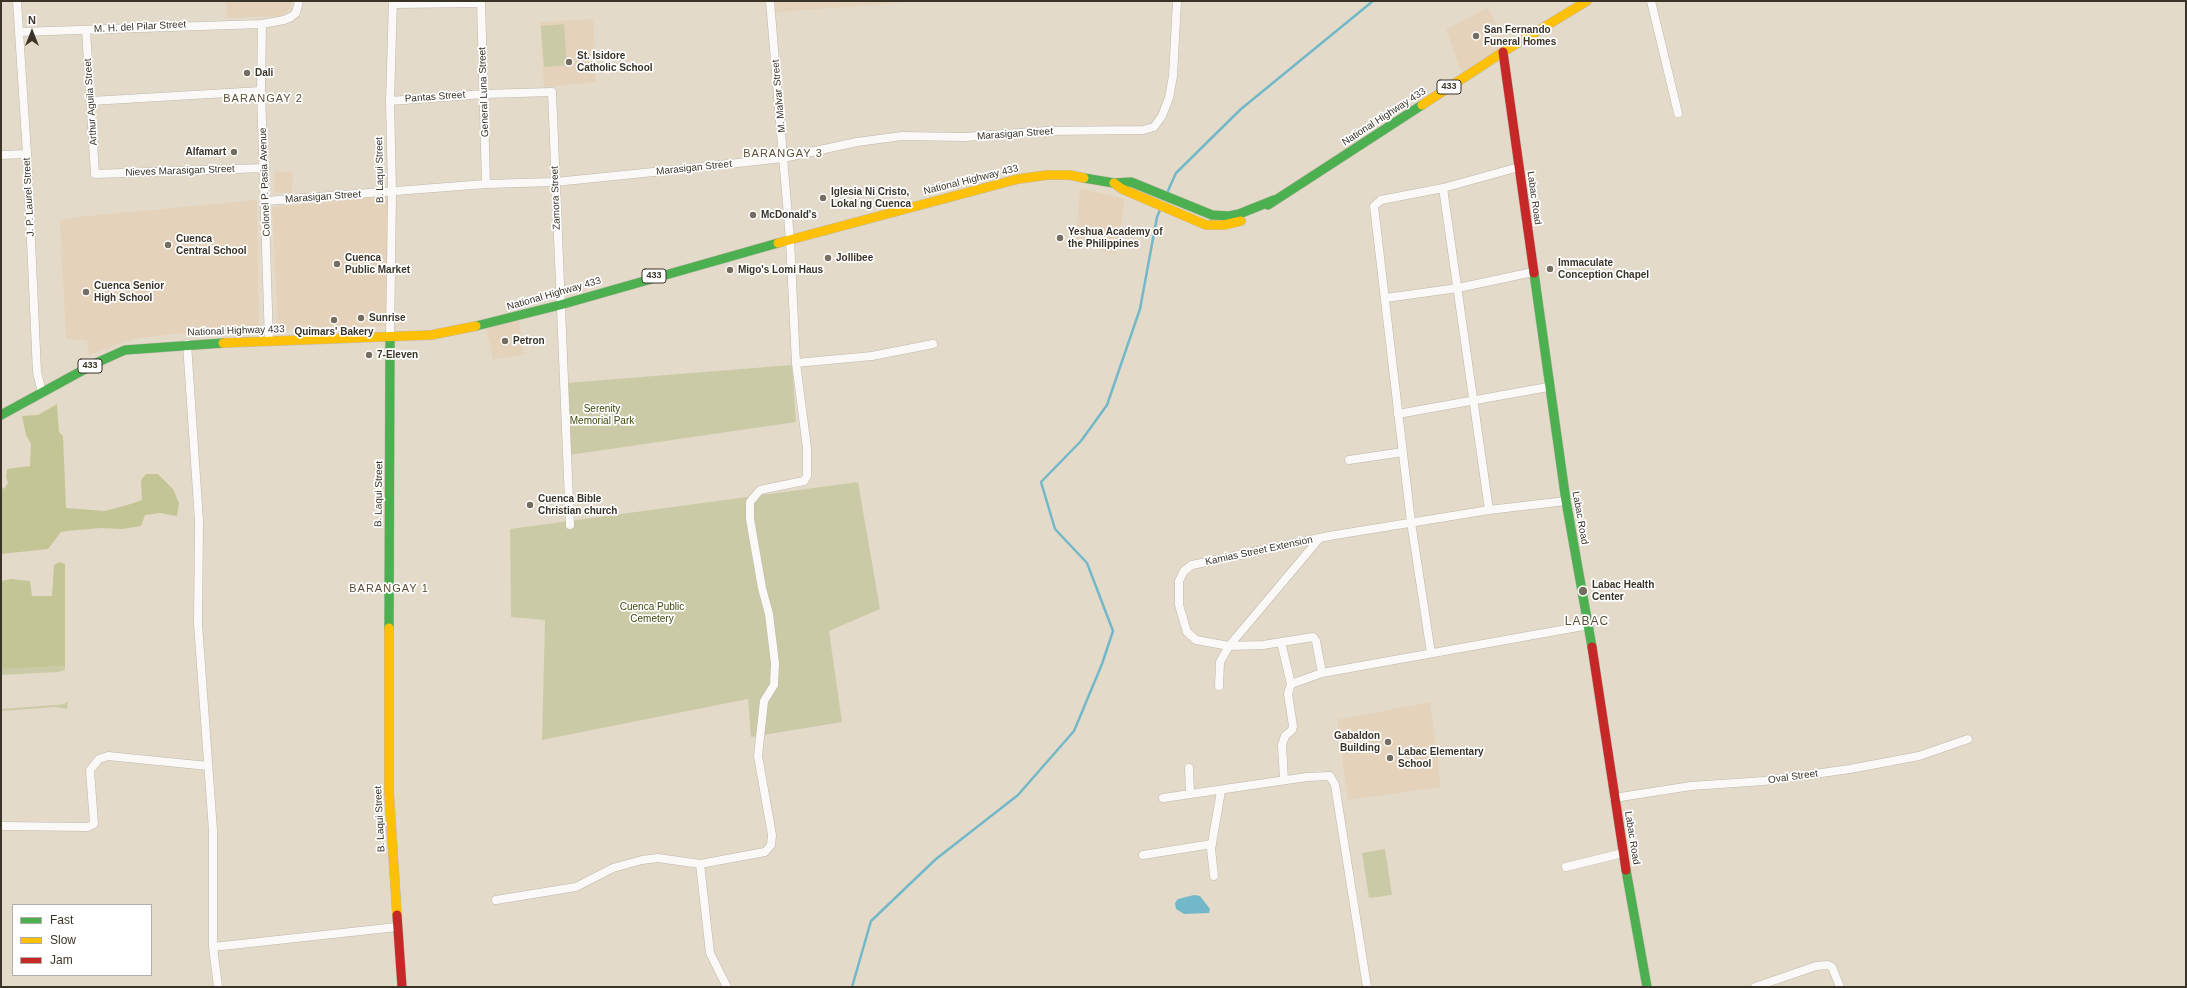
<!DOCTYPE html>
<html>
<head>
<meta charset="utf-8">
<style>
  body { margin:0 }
  #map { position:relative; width:2187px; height:988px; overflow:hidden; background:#e4daca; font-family:Helvetica,sans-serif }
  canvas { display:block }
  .frame { position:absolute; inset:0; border:2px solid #3a3328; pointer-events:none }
  .legend { position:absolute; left:12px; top:904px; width:140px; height:72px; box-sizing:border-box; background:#fff; border:1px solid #b0ada9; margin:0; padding:5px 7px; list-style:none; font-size:12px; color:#3a3328 }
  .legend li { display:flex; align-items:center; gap:8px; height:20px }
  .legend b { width:20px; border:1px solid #b0ada9 }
  .north { position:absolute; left:12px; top:12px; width:40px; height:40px; -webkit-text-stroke:3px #fff; paint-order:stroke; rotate:0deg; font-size:11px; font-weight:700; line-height:16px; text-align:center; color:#3a3328 }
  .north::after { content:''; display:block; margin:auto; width:14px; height:18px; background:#3a3328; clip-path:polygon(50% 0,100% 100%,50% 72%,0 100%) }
</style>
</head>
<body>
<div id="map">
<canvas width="2187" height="988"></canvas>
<div class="frame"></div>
<ul class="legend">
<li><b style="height:5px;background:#4caf50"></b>Fast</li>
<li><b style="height:5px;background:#ffc107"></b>Slow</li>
<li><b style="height:5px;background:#c62828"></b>Jam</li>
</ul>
<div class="north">N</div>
</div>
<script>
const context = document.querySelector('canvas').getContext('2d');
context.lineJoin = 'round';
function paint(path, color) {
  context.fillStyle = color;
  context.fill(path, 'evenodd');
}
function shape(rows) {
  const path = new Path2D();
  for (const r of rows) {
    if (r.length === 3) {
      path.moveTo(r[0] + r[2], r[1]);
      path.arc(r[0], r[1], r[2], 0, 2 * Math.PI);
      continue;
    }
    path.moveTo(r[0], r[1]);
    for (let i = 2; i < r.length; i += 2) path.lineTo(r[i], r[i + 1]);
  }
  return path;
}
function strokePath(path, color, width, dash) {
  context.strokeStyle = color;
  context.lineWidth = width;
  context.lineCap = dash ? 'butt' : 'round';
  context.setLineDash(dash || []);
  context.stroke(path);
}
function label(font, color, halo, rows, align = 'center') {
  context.font = font + ' Helvetica,sans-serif';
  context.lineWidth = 3.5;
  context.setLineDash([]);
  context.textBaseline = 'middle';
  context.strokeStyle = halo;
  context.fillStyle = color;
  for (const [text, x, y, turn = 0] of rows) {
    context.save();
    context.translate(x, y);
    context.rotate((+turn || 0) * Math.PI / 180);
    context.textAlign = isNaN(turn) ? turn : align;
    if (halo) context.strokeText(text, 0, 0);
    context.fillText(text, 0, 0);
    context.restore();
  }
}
paint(shape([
  [226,1,291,1,291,8,281,16,227,18],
  [776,1,898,1,898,3,777,12],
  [1488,7,1507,44,1461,72,1446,29],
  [593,19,596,82,544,87,540,22],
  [275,171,293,172,292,193,274,192],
  [1080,188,1125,199,1116,255,1076,242],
  [389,196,388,326,278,330,272,207],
  [257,200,259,329,173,334,134,339,89,355,87,340,66,339,60,221,77,217],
  [401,319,5.5],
  [519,320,524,354,493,360,486,328],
  [1430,702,1441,787,1348,800,1337,720]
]), '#e4d3ba');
paint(shape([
  [564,24,567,65,544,67,541,26],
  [792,365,796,422,569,455,566,383],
  [858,482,880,609,829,631,842,722,751,737,748,699,542,740,545,620,511,617,510,529],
  [65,666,65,670,58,672,1,675,1,669],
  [68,701,67,709,55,707,1,711,1,709,56,705,64,704],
  [1385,849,1392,895,1369,898,1362,853]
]), '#cacba6');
paint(shape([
  [57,404,59,432,63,436,66,508,105,511,134,503,142,500,141,480,146,474,158,474,173,489,179,503,177,516,160,513,145,515,141,526,122,529,101,528,67,531,61,532,48,549,1,554,1,486,4,489,8,483,6,477,7,469,30,466,31,444,26,435,22,416,38,415],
  [59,562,65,564,65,666,2,669,1,581,11,579,30,581,32,596,52,596,54,565]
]), '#c3c594');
paint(shape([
  [1194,895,1200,896,1210,909,1209,913,1184,914,1176,909,1175,903,1178,899]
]), '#73b8c8');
strokePath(shape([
  [1167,193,1176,173,1241,109,1373,1],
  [852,987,871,921,936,859,1018,795,1074,731,1102,664,1113,631,1087,563,1055,529,1041,482,1081,441,1107,405,1140,309,1157,217,1160,210]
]), '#73b8c8', 2.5);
const street = shape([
  [17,1,27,154,37,372,42,393],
  [481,1,486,184],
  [1651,1,1678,113],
  [393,4,481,3],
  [262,24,261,91,269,341],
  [86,30,95,174,265,168],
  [19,32,262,24,284,20,291,17,296,13,299,1],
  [91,101,261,91],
  [390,101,484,94,552,92,570,525],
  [1,155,27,154],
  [1443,188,1489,510],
  [266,201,486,184,555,182,693,168,783,158,857,142,902,136,965,137,1046,131,1143,130,1154,127,1162,116,1169,98,1173,76,1177,1],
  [1386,298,1458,288,1533,272],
  [390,337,392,192,390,101,393,1],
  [187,344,199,521,198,624,213,831,213,947,218,987],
  [796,363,872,356,933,344],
  [1398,414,1548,387],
  [1349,460,1403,452],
  [1281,642,1291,684],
  [1431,653,1411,522,1374,206,1381,200,1443,188,1519,167],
  [1322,673,1316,641,1313,637,1263,645,1229,646,1196,640,1187,632,1179,605,1179,581,1184,571,1192,565,1329,536,1489,510,1566,501],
  [1219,686,1220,662,1229,646,1319,539],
  [1189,768,1190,794],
  [1284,780,1282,745,1285,736,1292,730,1293,726,1288,694,1291,684,1322,673,1589,625],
  [1163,798,1307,777,1330,776,1335,785,1367,987],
  [1614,798,1691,786,1764,781,1850,769,1919,756,1968,739],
  [1,826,88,827,94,824,90,770,99,759,108,756,208,766],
  [1143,855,1212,844],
  [1566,867,1623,853],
  [1214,876,1211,849,1221,791],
  [496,900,576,887,613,868,642,860,658,858,700,864],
  [213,947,397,927],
  [727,987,710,953,700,864,765,852,771,845,772,835,758,756,764,701,774,685,775,663,769,614,762,588,750,519,750,502,760,490,804,481,807,476,807,448,796,363,790,240,770,1],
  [1755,987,1816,966,1828,965,1832,967,1840,987]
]);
const fast = shape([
  [1084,178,1114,183,1131,182,1212,215,1229,216,1239,214,1274,200],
  [1268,205,1422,105],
  [1534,273,1566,501,1592,647],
  [476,326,560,305,778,243],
  [1,415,96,363,125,350,223,343],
  [389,628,390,337],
  [1626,870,1647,987]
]);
const slow = shape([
  [1422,105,1503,52,1587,1],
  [1114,183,1122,189,1206,225,1224,225,1241,221],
  [778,243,1018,179,1047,175,1070,175,1084,178],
  [223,343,431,335,476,326],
  [389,628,389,792,397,915]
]);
const jam = shape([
  [1503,52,1534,273],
  [1592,647,1626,870],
  [397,915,402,987]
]);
strokePath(street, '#beb7aa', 9);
strokePath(fast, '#beb7aa', 10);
strokePath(slow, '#beb7aa', 10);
strokePath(jam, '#beb7aa', 10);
strokePath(street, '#fbf9f7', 8);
strokePath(fast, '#4caf50', 9);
strokePath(slow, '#ffc107', 9);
strokePath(jam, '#c62828', 9);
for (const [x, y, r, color] of [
  [1476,36,4,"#766d61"],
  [569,62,4,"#766d61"],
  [247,73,4,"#766d61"],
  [234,152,4,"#766d61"],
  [823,198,4,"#766d61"],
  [753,215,4,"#766d61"],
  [1060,238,4,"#766d61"],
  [168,245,4,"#766d61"],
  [828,258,4,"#766d61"],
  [337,264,4,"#766d61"],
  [1550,269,4,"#766d61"],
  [730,270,4,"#766d61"],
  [86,292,4,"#766d61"],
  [361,318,4,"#766d61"],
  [334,320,4,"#766d61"],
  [505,341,4,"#766d61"],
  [369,355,4,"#766d61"],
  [530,505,4,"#766d61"],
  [1583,591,5,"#766d61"],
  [1388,742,4,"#766d61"],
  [1390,758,4,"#766d61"]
]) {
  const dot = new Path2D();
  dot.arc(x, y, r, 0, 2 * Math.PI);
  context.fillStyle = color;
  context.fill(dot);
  strokePath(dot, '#fff', 1.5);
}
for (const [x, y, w] of [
  [1449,87,24],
  [654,276,24],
  [90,366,24]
]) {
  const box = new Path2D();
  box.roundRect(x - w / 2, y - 7, w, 14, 3);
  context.fillStyle = '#fff';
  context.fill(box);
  strokePath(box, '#3a3328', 1);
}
label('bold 9px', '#3a3328', null, [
  ["433",1449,87],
  ["433",654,276],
  ["433",90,366]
]);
label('10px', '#3a3328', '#fff', [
  ["M. H. del Pilar Street",140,27,-3],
  ["General Luna Street",484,92,-92],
  ["M. Malvar Street",779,96,-95],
  ["Pantas Street",435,97,-4],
  ["Arthur Aguila Street",91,102,-94],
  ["National Highway 433",1384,117,-33],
  ["Marasigan Street",1015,134,-4],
  ["Marasigan Street",694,168,-6],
  ["B. Laqui Street",380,170,-91],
  ["Nieves Marasigan Street",180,171,-2],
  ["National Highway 433",971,180,-14],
  ["Colonel P. Pasia Avenue",265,182,-92],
  ["J. P. Laurel Street",29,197,-93],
  ["Marasigan Street",323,197,-4],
  ["Zamora Street",556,198,-92],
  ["Labac Road",1534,198,82],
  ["National Highway 433",554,294,-16],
  ["National Highway 433",236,331,-2],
  ["B. Laqui Street",379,494,-89],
  ["Labac Road",1580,518,80],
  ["Kamias Street Extension",1259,551,-12],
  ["Oval Street",1793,777,-8],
  ["B. Laqui Street",380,819,-93],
  ["Labac Road",1632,838,81]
]);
label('bold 10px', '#3a3328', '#fff', [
  ["San Fernando",1484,30],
  ["Funeral Homes",1484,42],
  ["St. Isidore",577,56],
  ["Catholic School",577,68],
  ["Dali",255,73],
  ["Alfamart",226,152,"right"],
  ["Iglesia Ni Cristo,",831,192],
  ["Lokal ng Cuenca",831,204],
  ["McDonald's",761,215],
  ["Yeshua Academy of",1068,232],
  ["the Philippines",1068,244],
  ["Cuenca",176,239],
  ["Central School",176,251],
  ["Cuenca",345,258],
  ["Public Market",345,270],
  ["Jollibee",836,258],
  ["Immaculate",1558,263],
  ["Conception Chapel",1558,275],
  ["Migo's Lomi Haus",738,270],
  ["Cuenca Senior",94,286],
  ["High School",94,298],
  ["Sunrise",369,318],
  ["Quimars' Bakery",334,332,"center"],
  ["Petron",513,341],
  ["7-Eleven",377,355],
  ["Cuenca Bible",538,499],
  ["Christian church",538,511],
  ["Labac Health",1592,585],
  ["Center",1592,597],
  ["Gabaldon",1380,736,"right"],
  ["Building",1380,748,"right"],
  ["Labac Elementary",1398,752],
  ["School",1398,764]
], 'left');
label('10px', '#3f460a', '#fff', [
  ["Serenity",602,409],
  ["Memorial Park",602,421],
  ["Cuenca Public",652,607],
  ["Cemetery",652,619]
]);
context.letterSpacing = '1px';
label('11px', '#5c4e36', '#fff', [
  ["BARANGAY 2",263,99],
  ["BARANGAY 3",783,154],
  ["BARANGAY 1",389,589]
]);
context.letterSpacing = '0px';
context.letterSpacing = '1px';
label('12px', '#5c4e36', '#fff', [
  ["LABAC",1587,622]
]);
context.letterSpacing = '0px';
</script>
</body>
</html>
